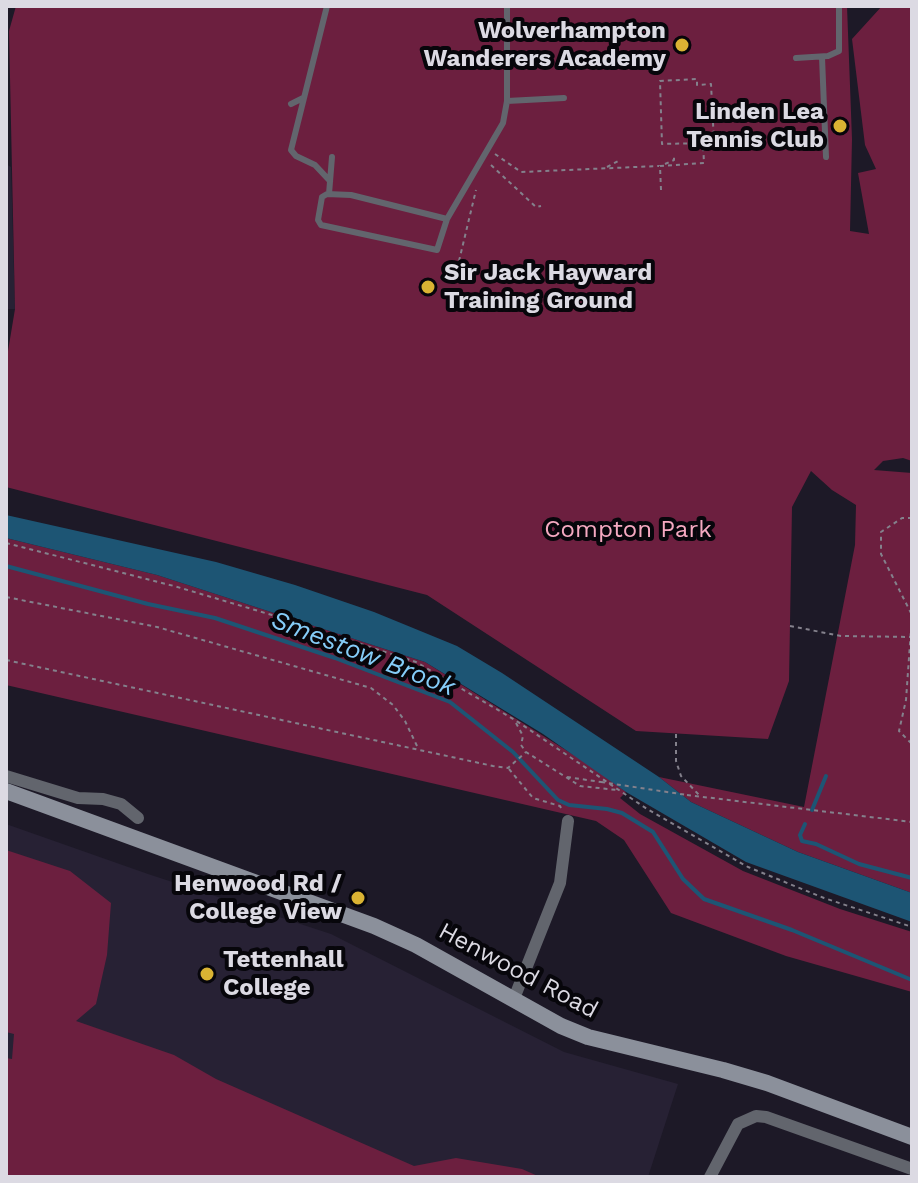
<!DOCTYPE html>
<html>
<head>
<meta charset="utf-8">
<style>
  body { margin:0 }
  #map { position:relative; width:918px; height:1183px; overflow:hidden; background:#1d1927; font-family:"Work Sans",sans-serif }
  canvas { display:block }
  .frame { position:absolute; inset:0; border:8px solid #dcdae3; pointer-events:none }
</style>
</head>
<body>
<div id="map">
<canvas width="918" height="1183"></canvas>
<div class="frame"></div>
</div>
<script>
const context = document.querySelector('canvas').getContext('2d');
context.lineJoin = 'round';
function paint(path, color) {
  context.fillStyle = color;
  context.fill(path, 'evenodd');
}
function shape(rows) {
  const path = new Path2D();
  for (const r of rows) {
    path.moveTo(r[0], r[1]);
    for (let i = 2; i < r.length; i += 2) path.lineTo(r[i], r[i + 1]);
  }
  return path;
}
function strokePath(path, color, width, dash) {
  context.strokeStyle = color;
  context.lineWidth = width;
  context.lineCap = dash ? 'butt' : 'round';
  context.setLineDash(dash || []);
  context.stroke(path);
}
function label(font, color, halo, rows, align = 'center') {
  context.font = font + ' "Work Sans",sans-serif';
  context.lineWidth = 8;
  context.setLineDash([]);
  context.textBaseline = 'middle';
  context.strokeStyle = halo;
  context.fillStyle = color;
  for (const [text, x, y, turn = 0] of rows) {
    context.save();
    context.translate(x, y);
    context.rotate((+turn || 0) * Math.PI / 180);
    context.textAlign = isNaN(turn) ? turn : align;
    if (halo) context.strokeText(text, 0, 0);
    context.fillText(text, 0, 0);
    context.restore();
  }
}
paint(shape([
  [6,164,11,167,15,309,6,309],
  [6,824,148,874,331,934,564,1052,678,1084,648,1177,6,1177]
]), '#272134');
paint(shape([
  [16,6,847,6,852,139,850,231,869,234,858,173,876,169,865,145,852,39,882,6,912,6,912,461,903,458,883,461,874,470,912,473,912,893,798,852,691,802,659,777,804,807,855,545,856,505,832,490,811,471,792,507,789,681,768,739,636,731,427,595,6,487,6,363,15,309,9,31],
  [6,538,157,575,425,662,593,767,626,792,620,798,640,814,743,871,840,909,912,932,912,992,786,956,671,913,624,840,596,821,6,685],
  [6,850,70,871,111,903,107,955,96,1004,76,1021,174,1055,216,1079,414,1166,456,1158,522,1169,540,1177,6,1177,6,1058,12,1059,14,1034,6,1032]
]), '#6c1f3f');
paint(shape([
  [6,515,216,562,295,585,374,612,457,646,502,673,659,777,691,802,798,852,912,893,912,922,746,862,626,792,543,734,425,662,157,575,6,538]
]), '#1d5574');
strokePath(shape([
  [6,566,148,604,215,618,335,658,450,702,513,752,558,800,569,805,607,809,622,813,653,832,683,879,704,899,792,930,912,980],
  [812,810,826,776],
  [805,824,800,835,802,841,816,844,859,864,912,878]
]), '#1d5574', 4);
strokePath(shape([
  [495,154,521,172,659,166],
  [665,164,674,160,674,157],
  [491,165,536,207,541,206],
  [607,167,620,160],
  [661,190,660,166,704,163,703,143,662,144,660,81,697,79,697,85,711,84,714,142,703,143],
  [459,261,476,190],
  [912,518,902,518,881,532,881,554,912,615,906,700,899,731,912,744],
  [6,543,174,586,272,615,416,662,515,720,647,809,748,867,824,898,912,927],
  [6,597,157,627,371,688,393,705,405,721,418,748],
  [790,626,841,636,912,637],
  [6,660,493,766,508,768,526,752],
  [516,723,523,736,521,745,526,752,580,786,617,790],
  [676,734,676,761,681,776,700,796],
  [509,769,533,798,560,806,562,810],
  [567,777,601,782],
  [687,795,912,822],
  [911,1056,912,1056]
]), '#84818c', 2, [4, 4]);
strokePath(shape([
  [327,6,291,150,296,156,315,165,330,181],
  [822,57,826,157],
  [796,58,828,56,839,51,839,6],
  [507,101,564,98],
  [291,104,303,98],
  [329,194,332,157],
  [447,219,351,195,327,194,322,197,318,220,321,225,437,250,447,219,503,123,507,101,507,6]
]), '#62656d', 6);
strokePath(shape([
  [6,776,78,798,103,799,121,804,138,818],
  [513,1001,560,883,568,821],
  [710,1177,738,1124,756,1116,766,1117,912,1169]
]), '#62656d', 12);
strokePath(shape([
  [6,791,374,926,416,945,561,1026,588,1037,723,1070,767,1083,912,1137]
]), '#8b909b', 16);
strokePath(shape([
  [601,782,687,795]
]), '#84818c', 2, [4, 4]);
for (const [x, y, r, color] of [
  [682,45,8,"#dab333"],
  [840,126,8,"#dab333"],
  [428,287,8,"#dab333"],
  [358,898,8,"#dab333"],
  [207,974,8,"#dab333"]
]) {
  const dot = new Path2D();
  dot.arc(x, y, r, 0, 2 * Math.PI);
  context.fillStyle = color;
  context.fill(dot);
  strokePath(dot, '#07060b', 3);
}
label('bold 24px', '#dcdae3', '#07060b', [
  ["Wolverhampton",666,31],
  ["Wanderers Academy",666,59],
  ["Linden Lea",824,112],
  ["Tennis Club",824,140],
  ["Sir Jack Hayward",444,273,"left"],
  ["Training Ground",444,301,"left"],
  ["Henwood Rd /",342,884],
  ["College View",342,912],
  ["Tettenhall",223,960,"left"],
  ["College",223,988,"left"]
], 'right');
label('24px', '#f5a9c1', '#07060b', [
  ["Compton Park",628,530]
]);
label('24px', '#dcdae3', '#07060b', [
  ["Henwood Road",518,971,28]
]);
label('italic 26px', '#85ccf8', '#07060b', [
  ["Smestow Brook",363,654,21]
]);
</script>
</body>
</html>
